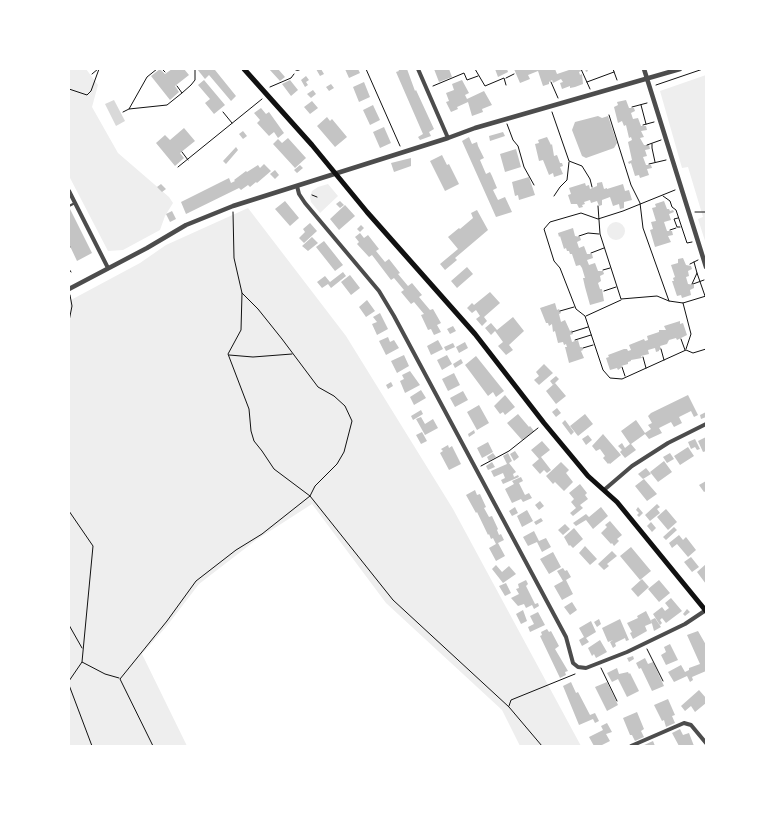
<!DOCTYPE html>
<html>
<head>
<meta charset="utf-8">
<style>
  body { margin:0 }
  #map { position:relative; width:775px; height:815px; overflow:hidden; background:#fff; font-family:Cabin,sans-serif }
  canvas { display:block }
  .frame { position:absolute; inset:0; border:70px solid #fff; pointer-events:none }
</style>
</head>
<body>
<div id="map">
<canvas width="775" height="815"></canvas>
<div class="frame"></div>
</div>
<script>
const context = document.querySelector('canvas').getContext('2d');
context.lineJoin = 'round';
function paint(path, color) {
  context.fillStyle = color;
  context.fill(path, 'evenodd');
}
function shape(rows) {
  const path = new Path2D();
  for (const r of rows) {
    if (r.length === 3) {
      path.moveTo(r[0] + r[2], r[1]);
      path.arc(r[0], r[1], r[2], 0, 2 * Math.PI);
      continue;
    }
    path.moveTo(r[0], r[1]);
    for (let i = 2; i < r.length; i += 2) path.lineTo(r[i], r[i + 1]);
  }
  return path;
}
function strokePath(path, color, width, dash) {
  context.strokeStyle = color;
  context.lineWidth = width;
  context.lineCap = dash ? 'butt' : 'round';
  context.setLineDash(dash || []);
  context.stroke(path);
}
paint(shape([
  [69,69,86,69,98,85,92,107,118,153,169,197,173,203,165,216,160,230,123,250,108,251,69,176],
  [706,75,706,244,698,219,703,217,688,167,682,168,660,91],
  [328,184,338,196,320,213,311,202,310,197,312,191,318,187],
  [248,208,346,336,453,509,581,746,520,746,502,710,386,603,312,504,256,540,199,584,166,627,142,654,187,746,69,746,69,301,140,263,166,245],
  [616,231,9]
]), '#eee');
paint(shape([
  [114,100,125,121,116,126,105,104]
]), '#d9d9d9');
paint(shape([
  [160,69,165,74,172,69,184,69,189,75,175,86,179,92,170,100,151,76],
  [197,69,217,69,215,70,236,96,231,101,209,75,205,79],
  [269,69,278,69,285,77,280,81],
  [316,69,321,69,324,74,320,76],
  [345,69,358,69,360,73,349,78],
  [398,69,407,69,415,91,416,90,434,129,429,132,431,136,420,140,418,137,423,134,396,72,399,71],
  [434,69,449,69,452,77,439,82],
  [495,69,507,69,508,72,498,77],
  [514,69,555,69,557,74,572,69,587,69,588,71,586,72,585,69,579,72,580,75,582,74,583,84,575,87,570,88,570,86,562,89,560,83,563,82,561,79,553,83,552,80,549,82,549,84,543,86,538,71,528,75,530,79,520,83],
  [306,76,309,80,306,82,308,85,305,87,301,80],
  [204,80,225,105,214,114,205,103,210,99,198,85],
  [290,80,298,90,291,96,282,84],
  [462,80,469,93,465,95,467,99,484,91,492,105,482,109,483,112,472,116,468,102,457,107,458,109,451,112,446,102,449,101,446,93,454,90,452,84],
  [364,82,370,97,359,102,353,87],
  [331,84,334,88,329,91,326,87],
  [313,90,316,94,311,98,307,94],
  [626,100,629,108,634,108,635,111,631,113,633,119,638,118,641,126,646,126,647,130,641,131,644,137,640,138,644,145,649,145,650,149,645,150,647,156,643,157,646,165,651,165,652,168,647,169,649,175,640,178,639,175,635,176,631,163,629,164,628,162,632,160,628,142,632,140,631,137,629,138,626,125,624,126,622,121,618,123,614,107,618,105,617,102],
  [312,101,318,108,310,114,304,107],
  [373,105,380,120,370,125,363,110],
  [261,108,266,114,269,112,284,133,278,138,274,132,269,136,257,123,260,120,254,113],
  [598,116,602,118,608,116,617,143,614,148,586,158,582,156,572,130,575,122],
  [327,117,330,121,332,119,347,137,335,147,317,126],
  [384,127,391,143,380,148,373,132],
  [184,128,195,141,180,153,184,158,175,166,156,143,165,135,170,140],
  [243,131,247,136,243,139,239,134],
  [503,132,505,136,490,141,489,136],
  [469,137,472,144,477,142,478,146,484,158,480,160,486,174,490,172,492,176,497,188,493,190,498,200,505,197,512,212,496,217,462,141],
  [547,137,551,145,552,144,554,156,557,155,560,163,562,163,563,166,560,167,563,174,554,177,553,173,549,175,543,160,539,161,535,144,539,143,538,140],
  [288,138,306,158,295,168,273,144,278,139,282,143],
  [236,147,238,150,226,164,223,161],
  [516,149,521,167,505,172,500,154],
  [442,155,447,165,449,164,459,184,445,191,430,161],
  [411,158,411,166,394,172,391,163],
  [264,164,271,171,257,183,256,182,250,187,248,185,241,190,239,188,186,214,181,202,229,178,231,183,235,181,234,180,246,171,247,172,258,165,260,168],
  [300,165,303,168,297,173,294,170],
  [275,170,279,175,275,179,270,174],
  [529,177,535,195,519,200,518,195,515,196,512,182],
  [602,182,604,189,607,188,607,189,623,184,625,191,629,190,632,200,624,202,624,208,620,209,619,204,613,206,610,197,602,200,602,205,599,206,597,201,591,203,590,200,584,202,585,204,582,205,583,207,579,208,577,204,571,204,568,195,571,194,569,188,585,183,586,186,589,185,590,189,597,186,597,183],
  [161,184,166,189,162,192,157,187],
  [285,201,299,218,290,226,275,209],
  [340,201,344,205,340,208,336,204],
  [664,201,667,209,669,209,670,211,673,210,674,212,669,214,671,220,664,222,667,231,672,231,673,235,668,236,671,242,655,247,650,230,653,229,651,222,656,221,652,208,656,207,655,204],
  [345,205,355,216,339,230,330,219],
  [69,207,92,253,77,261,69,244],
  [477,210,488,230,455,258,457,260,445,270,440,264,458,249,448,237,459,228,460,229,473,218,471,213],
  [172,211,176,219,170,222,166,214],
  [310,223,317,231,304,243,299,238,305,232,303,229],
  [361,225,364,228,360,232,357,229],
  [573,228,575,236,580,237,581,240,577,242,579,248,584,246,587,254,592,254,593,258,587,260,589,265,595,263,598,271,603,271,604,274,600,276,601,281,598,283,600,289,602,289,604,301,590,305,585,287,583,278,585,278,582,268,580,265,576,266,572,254,570,254,569,251,567,251,566,248,564,249,560,236,559,237,558,233],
  [360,233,364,238,368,235,379,249,376,251,385,262,389,259,400,273,398,274,408,286,412,283,422,295,419,297,430,310,433,309,441,323,437,325,441,332,434,335,431,329,428,330,421,315,424,314,414,302,411,304,401,292,404,290,394,278,391,280,372,255,369,257,357,244,359,242,355,237],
  [312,237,318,243,308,251,302,246],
  [324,241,343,265,335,271,316,247],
  [683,258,686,265,691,266,692,269,688,271,689,276,686,277,688,284,694,285,694,288,690,290,691,295,682,298,681,295,677,296,672,281,674,281,673,278,675,277,671,265,678,263,678,259],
  [467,267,473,274,457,288,451,281],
  [343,272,346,276,331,288,328,284,322,288,317,282,325,276,330,282],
  [350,275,360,288,351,295,341,282],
  [490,292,500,303,484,317,487,321,482,326,476,319,480,316,476,310,472,313,467,308,472,303,474,305],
  [367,300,375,311,366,317,359,307],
  [555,303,557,310,559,309,561,313,559,314,561,322,565,320,570,331,572,330,573,334,570,335,572,342,578,340,580,347,582,347,583,350,581,351,584,358,569,363,565,347,567,347,566,344,564,345,563,342,558,343,555,331,553,332,552,324,549,326,548,323,546,323,540,308],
  [380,313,388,329,377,335,372,324,377,322,373,317],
  [513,317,524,331,509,345,513,350,506,355,498,346,503,342,495,331,491,335,485,328,491,323,497,330],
  [680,321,680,324,683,323,687,335,677,340,676,338,669,340,667,344,660,346,661,349,659,350,659,351,656,352,655,348,648,350,649,354,641,356,642,358,631,360,631,361,628,362,628,364,621,366,621,368,618,370,617,368,610,370,606,358,609,357,608,355,624,349,627,349,628,351,631,350,629,345,644,339,645,341,648,340,647,336,659,332,659,330,666,330,664,326],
  [453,326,456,331,450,334,447,329],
  [388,337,390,342,394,340,399,348,386,355,379,341],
  [438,340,443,349,431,355,427,346],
  [465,342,468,348,459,353,456,347],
  [453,343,455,347,446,351,444,347],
  [404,355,409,366,397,373,391,361],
  [447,355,452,364,442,370,437,360],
  [476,356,504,391,496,397,493,392,488,396,465,365],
  [461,359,463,363,455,368,453,364],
  [544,364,553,373,539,385,534,380,539,376,536,372],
  [410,371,420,385,405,393,400,381,404,379,402,375],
  [454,373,460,385,448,391,442,379],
  [556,376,559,379,553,385,550,381],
  [391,382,393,386,388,389,386,385],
  [555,383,566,396,556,404,546,391],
  [421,390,426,398,414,405,410,397],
  [463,391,468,400,455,407,450,398],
  [505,395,515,407,505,415,503,412,500,414,494,406],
  [688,395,698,415,694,417,691,411,679,417,682,423,674,427,671,422,659,428,662,433,649,439,645,434,631,444,636,450,625,458,620,452,622,450,618,446,622,443,625,448,630,444,621,431,636,420,645,433,651,429,648,425,652,423,648,416,651,413],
  [479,405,489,423,477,430,467,412],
  [557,408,561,413,556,417,552,412],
  [421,410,423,414,413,420,411,416],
  [706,412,706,417,701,419,700,415],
  [518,414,529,427,530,426,534,431,522,440,507,423],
  [585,414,593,424,578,436,570,426],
  [421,417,425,424,433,419,438,428,425,435,416,419],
  [565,420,574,432,571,435,562,423],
  [474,430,475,433,469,437,468,434],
  [422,432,427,441,421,444,416,435],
  [603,434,621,455,610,464,609,463,608,464,603,458,605,456,600,449,596,451,592,446],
  [588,435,592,440,586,445,582,439],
  [706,437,706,451,703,452,698,441],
  [695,439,700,449,697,450,695,447,691,449,688,442],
  [542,441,550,450,541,457,551,470,547,473,544,470,540,474,532,465,539,459,531,450],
  [488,442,493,452,482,458,477,448],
  [448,445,449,448,452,446,461,464,449,470,440,453,443,451,441,449],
  [688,447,694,456,680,465,674,456],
  [515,451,519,457,514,461,510,454],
  [493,453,496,457,489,461,487,457],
  [508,453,512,461,509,463,516,472,513,474,514,477,518,475,519,477,503,484,501,480,505,478,503,473,494,477,491,471,507,464,503,456],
  [670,453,674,459,667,463,663,457],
  [664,461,672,472,658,482,650,472],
  [492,462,495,467,488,470,486,466],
  [561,462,569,470,566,473,573,482,564,491,555,482,553,484,546,476],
  [646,468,651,474,643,479,638,474],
  [521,477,523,481,519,483,525,495,529,493,532,498,523,502,521,499,512,503,505,489,514,484,512,481],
  [644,479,657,494,647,501,635,486],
  [706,481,706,491,704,492,699,485],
  [580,484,587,493,585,495,588,499,580,505,583,508,573,516,570,513,576,508,571,502,574,499,569,493],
  [475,490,477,495,480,494,486,507,484,508,489,517,492,516,498,529,497,530,499,535,501,534,504,540,498,543,505,556,496,561,489,548,496,544,493,538,491,539,489,534,488,535,477,512,476,513,466,495],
  [540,501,544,506,539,510,535,505],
  [657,504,660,507,657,509,660,513,650,521,645,515],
  [515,507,518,513,512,516,509,511],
  [601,507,608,516,593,529,586,520,576,526,573,523,586,514,589,517],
  [638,507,643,513,639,517,637,515,639,513,636,510],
  [666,509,677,522,668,530,657,517],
  [527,510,533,521,522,527,517,516],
  [541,518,543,521,536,525,534,522],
  [610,521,622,535,617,539,619,541,614,546,612,543,611,544,601,533,607,527,605,525],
  [651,522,656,528,652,532,647,526],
  [565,524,570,529,563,535,558,530],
  [674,527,677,530,666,540,663,537],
  [574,528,583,539,573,548,570,545,569,546,564,537],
  [534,531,539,541,546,538,551,547,542,552,537,542,528,546,523,537],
  [679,535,683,540,686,537,696,550,688,557,677,544,672,548,669,543],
  [585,546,597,559,590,565,579,553],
  [631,547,651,571,640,580,620,556],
  [612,551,617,556,607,564,609,566,604,570,598,564],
  [553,552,561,567,549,574,540,559],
  [691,557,699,567,692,572,684,562],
  [706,564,706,584,697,572],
  [496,565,502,572,509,566,516,574,503,583,492,569],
  [563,568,565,571,567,570,571,577,566,580,573,594,562,600,554,586,563,581,557,571],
  [642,579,649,587,638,597,631,589],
  [526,580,528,584,526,586,535,604,538,603,539,606,534,609,532,605,526,608,524,604,518,606,511,598,519,594,516,589,519,588,518,584],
  [659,580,670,593,659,602,648,589],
  [506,583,511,593,505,596,499,586],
  [671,598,682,611,666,623,662,618,660,620,662,623,660,625,653,614,662,607,665,611,669,608,665,603],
  [572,602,577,610,570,615,564,607],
  [687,609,690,612,685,616,683,614],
  [523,610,527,621,521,624,516,614],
  [646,611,652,623,645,626,647,631,633,639,630,633,632,632,627,623,638,618,637,616],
  [538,612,545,625,530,632,528,627,534,624,530,616],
  [655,618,661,627,654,631,651,620],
  [599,619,601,624,597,627,594,622],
  [620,619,629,640,626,641,625,638,615,643,616,646,613,648,610,642,613,640,608,642,602,628],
  [591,621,596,632,586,638,589,642,582,646,579,640,584,637,579,628],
  [547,629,549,632,551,631,559,646,555,649,568,671,565,672,566,675,560,678,540,636,542,635,541,632],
  [698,631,706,645,706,671,692,677,693,680,690,682,687,676,674,682,668,672,681,665,685,672,689,670,689,668,700,664,687,635],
  [600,640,607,652,596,658,594,654,592,656,588,648],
  [670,644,678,660,666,665,661,655,666,652,664,647],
  [633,656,634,659,629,662,627,658],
  [645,658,648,664,653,662,664,686,652,691,641,668,639,669,636,663],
  [617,668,619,674,628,672,629,674,630,673,639,691,627,697,618,679,612,682,607,673],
  [571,682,576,693,578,692,590,715,595,713,599,721,595,723,593,719,579,725,563,686],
  [607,682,618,705,607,711,595,687],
  [699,690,706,698,706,703,695,712,691,706,685,711,681,706],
  [668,699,675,715,672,716,675,723,666,727,664,720,662,721,654,705],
  [637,712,644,729,641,731,644,737,635,741,632,735,630,735,623,718],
  [607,723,612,732,606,734,610,741,600,746,594,746,589,737,603,730,601,726],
  [680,729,683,735,689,733,694,746,679,746,672,733],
  [653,741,655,746,642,746]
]), '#c4c4c4');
strokePath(shape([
  [157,69,147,77,129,109,167,105,182,93],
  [162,69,165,72],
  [366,69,400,146],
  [475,69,485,86,504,78,506,85],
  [581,69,590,89],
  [613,69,617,80],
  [92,74,98,69],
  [506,78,514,74],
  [551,82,558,98],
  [587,82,614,72],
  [656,85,703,69],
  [177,86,182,93,191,85,195,80,195,69],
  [433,86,464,73,467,80,478,76],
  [270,87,291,78,294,74],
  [69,89,87,95,91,91,99,69],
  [641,105,646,124],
  [632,107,647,103],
  [123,112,129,109],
  [223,112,232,123],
  [552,112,569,161,582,166,590,179,592,187],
  [609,115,631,185,640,203,643,228,669,301],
  [507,124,513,140,518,146,524,167,534,185],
  [643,125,654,122],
  [652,144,652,148,655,162],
  [647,145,661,140],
  [182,152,188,160],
  [649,164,666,160],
  [178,167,262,99],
  [675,190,623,211,598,219,581,213,550,222,544,229,554,261,560,268,576,309,585,316,603,370,610,378,622,379,686,350,693,353,706,349],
  [312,195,317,197],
  [554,196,560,187,567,180,569,162],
  [663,196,670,201,672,207,676,210,687,243,692,242],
  [598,206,600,234,621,299,657,296,669,301,683,303,706,296],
  [233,212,234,258,242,293,241,330,228,354,249,409,251,431,254,441,262,451,274,469,310,496,315,486,337,464,344,452,352,421,345,406,334,396,318,387,282,339,258,309,242,293],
  [695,212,706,212],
  [678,218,674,219,677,227,680,227],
  [670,230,676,228],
  [579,236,588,233,599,234],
  [69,247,70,247],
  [591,253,604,248],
  [690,264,698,260],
  [69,269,71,272],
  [603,270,610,268],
  [697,273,705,296],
  [692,284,697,273,694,262],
  [693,284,704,280],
  [604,291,616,287],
  [683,303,691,334,686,349],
  [560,311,574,307],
  [586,316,621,300],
  [69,321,72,306,70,295],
  [572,332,588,327],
  [681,339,685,350],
  [575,340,591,335],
  [583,348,593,345],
  [661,349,664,360],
  [229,355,253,357,292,354],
  [643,357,646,368],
  [622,367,625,376],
  [481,466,509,451,538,428],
  [69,511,93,546,82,662],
  [69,625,82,648],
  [647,649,663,681],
  [601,668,617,701],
  [69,681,82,662,105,674,119,678],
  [69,685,92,746],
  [509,706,511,700,575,674],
  [153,746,120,679,167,621,196,581,236,550,262,534,310,496,393,600,509,707,542,746]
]), '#111', 1);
strokePath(shape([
  [69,206,75,203]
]), '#4c4c4c', 2);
strokePath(shape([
  [297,69,298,69],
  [418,69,448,138],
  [297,186,299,194,305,203,379,291,394,316,566,637,573,663,578,667,586,668,627,652,685,624,706,610],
  [69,191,108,268],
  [604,490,632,466,668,443,706,424],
  [631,746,684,723,691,725,706,743]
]), '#4c4c4c', 4);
strokePath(shape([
  [644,69,706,267],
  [69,289,147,248,186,225,233,206,448,138,475,128,680,69]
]), '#4c4c4c', 4.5);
strokePath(shape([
  [244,69,312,145,367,212,475,334,544,423,588,476,617,502,706,611]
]), '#111', 5);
</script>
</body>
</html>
